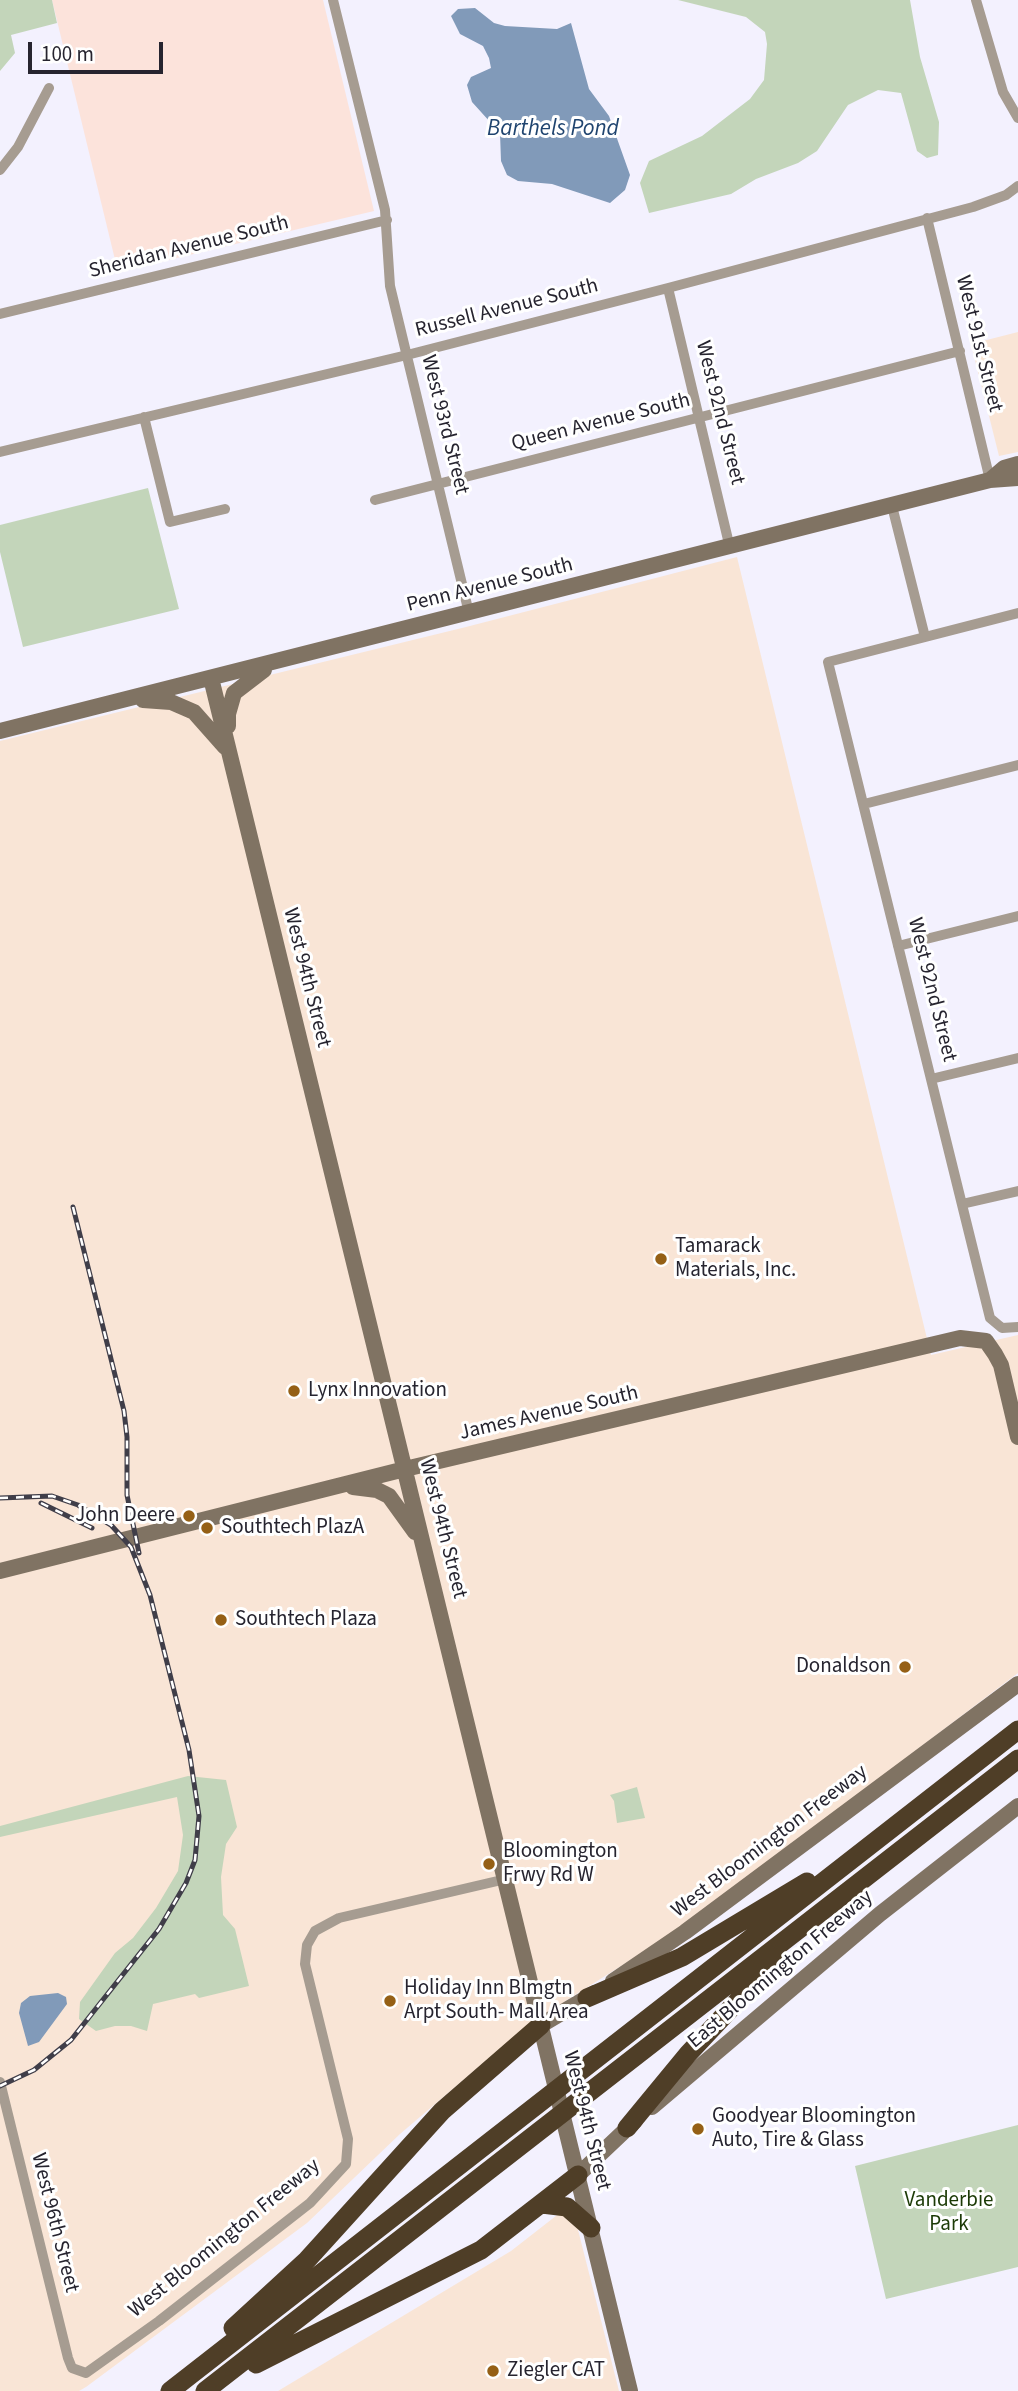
<!DOCTYPE html>
<html>
<head>
<meta charset="utf-8">
<style>
  body { margin:0 }
  #map { position:relative; width:1018px; height:2391px; overflow:hidden; background:#f3f1fe; font-family:"Source Sans 3",sans-serif }
  canvas { display:block }
  .scale { position:absolute; left:28px; top:42px; width:135px; height:32px; box-sizing:border-box; border:4px solid #26242f; border-top:0; padding-left:9px; font-size:21px; line-height:24px; white-space:nowrap; color:#26242f; -webkit-text-stroke:5px #fff; paint-order:stroke }
</style>
</head>
<body>
<div id="map">
<canvas width="1018" height="2391"></canvas>
<div class="scale">100 m</div>
</div>
<script>
const context = document.querySelector('canvas').getContext('2d');
context.lineJoin = 'round';
function paint(path, color) {
  context.fillStyle = color;
  context.fill(path, 'evenodd');
}
function shape(rows) {
  const path = new Path2D();
  for (const r of rows) {
    path.moveTo(r[0], r[1]);
    for (let i = 2; i < r.length; i += 2) path.lineTo(r[i], r[i + 1]);
  }
  return path;
}
function strokePath(path, color, width, dash) {
  context.strokeStyle = color;
  context.lineWidth = width;
  context.lineCap = dash ? 'butt' : 'round';
  context.setLineDash(dash || []);
  context.stroke(path);
}
function label(font, color, halo, rows, align = 'center') {
  context.font = font + ' "Source Sans 3",sans-serif';
  context.lineWidth = 6;
  context.setLineDash([]);
  context.textBaseline = 'middle';
  context.strokeStyle = halo;
  context.fillStyle = color;
  for (const [text, x, y, turn = 0] of rows) {
    context.save();
    context.translate(x, y);
    context.rotate((+turn || 0) * Math.PI / 180);
    context.textAlign = isNaN(turn) ? turn : align;
    if (halo) context.strokeText(text, 0, 0);
    context.fillText(text, 0, 0);
    context.restore();
  }
}
paint(shape([
  [1018,332,1018,452,999,456,971,344],
  [737,557,931,1355,1018,1335,1018,1673,683,1927,567,2000,503,2046,400,2134,307,2223,86,2387,79,2391,0,2391,0,741,466,627],
  [561,2212,576,2222,619,2391,278,2391,511,2251]
]), '#f9e5d6');
paint(shape([
  [52,0,323,0,374,211,118,272]
]), '#fce3db');
paint(shape([
  [0,0,52,0,57,23,11,35,15,53,0,71],
  [678,0,910,0,920,57,939,122,938,155,927,158,917,151,901,93,878,90,848,105,817,151,798,163,756,179,731,194,649,213,640,183,649,161,702,136,750,99,764,80,767,44,765,32,746,17],
  [148,488,179,609,23,647,0,552,0,525],
  [188,1776,226,1780,237,1827,226,1844,221,1877,223,1915,235,1929,249,1986,199,1998,195,1994,153,2004,147,2031,131,2026,115,2026,96,2031,79,2019,80,2002,115,1953,133,1938,156,1908,178,1871,183,1835,177,1797,0,1837,0,1826],
  [637,1787,645,1818,617,1823,614,1801,610,1795],
  [1018,2125,1018,2267,886,2299,855,2166]
]), '#c3d5ba');
paint(shape([
  [475,8,494,23,505,26,557,29,571,23,589,89,609,116,630,175,625,190,610,203,552,184,518,181,507,175,501,161,500,133,472,102,467,85,471,77,491,68,489,58,483,46,460,34,451,16,458,9],
  [58,1993,66,1997,67,2004,39,2042,28,2046,19,2013,21,2003,30,1996]
]), '#819ab9');
strokePath(shape([
  [333,0,385,210,390,286,469,613],
  [976,0,1003,92,1018,118],
  [0,170,18,147,49,88],
  [927,218,990,480],
  [668,288,730,548],
  [0,314,387,220],
  [144,417,170,522,225,509],
  [0,452,407,355,668,288,973,207,1006,195,1018,186],
  [375,500,960,351],
  [892,506,925,637],
  [1018,613,828,662,990,1318,1002,1328,1018,1327],
  [864,804,1018,765],
  [898,946,1018,916],
  [931,1079,1018,1058],
  [962,1204,1018,1191],
  [0,2082,68,2358,72,2368,86,2373,159,2321,310,2203,346,2164,348,2139,305,1964,307,1945,315,1931,339,1918,506,1879]
]), '#a69c91', 10);
strokePath(shape([
  [990,480,1004,468,1018,464],
  [211,678,630,2391],
  [143,700,171,702,194,712,225,747],
  [228,726,228,714,234,693,264,670],
  [0,731,990,480,1018,478],
  [353,1487,377,1490,389,1496,415,1532],
  [0,1571,405,1469,960,1338,986,1341,995,1354,1001,1365,1018,1437],
  [613,1981,685,1932,1018,1684],
  [541,2025,595,1993],
  [652,2107,880,1914,1018,1806],
  [578,2175,635,2121]
]), '#807363', 16);
strokePath(shape([
  [587,1998,682,1957,807,1882],
  [627,2128,688,2054,777,1959],
  [542,2204,567,2207,591,2228],
  [233,2328,307,2260,442,2111,541,2025],
  [256,2364,481,2250,578,2175],
  [170,2391,1018,1730],
  [205,2391,1018,1759]
]), '#4f3e27', 19);
const rail = shape([
  [73,1207,124,1411,127,1437,127,1495,139,1553],
  [0,1498,52,1496,78,1505,111,1525,131,1547,150,1595,189,1750,199,1816,195,1860,186,1883,159,1929,71,2040,34,2070,0,2086],
  [41,1503,92,1528]
]);
strokePath(rail, '#403e49', 5);
strokePath(rail, '#fff', 2.5, [8]);
for (const [x, y, r, color] of [
  [661,1259,7,"#956016"],
  [294,1391,7,"#956016"],
  [189,1516,7,"#956016"],
  [207,1528,7,"#956016"],
  [221,1620,7,"#956016"],
  [905,1667,7,"#956016"],
  [489,1864,7,"#956016"],
  [390,2001,7,"#956016"],
  [698,2129,7,"#956016"],
  [493,2371,7,"#956016"]
]) {
  const dot = new Path2D();
  dot.arc(x, y, r, 0, 2 * Math.PI);
  context.fillStyle = color;
  context.fill(dot);
  strokePath(dot, '#fff', 2.5);
}
label('21px', '#26242f', '#fff', [
  ["Sheridan Avenue South",189,248,-14],
  ["Russell Avenue South",507,309,-14],
  ["West 91st Street",978,344,76],
  ["West 92nd Street",719,413,76],
  ["Queen Avenue South",601,423,-14],
  ["West 93rd Street",444,425,76],
  ["Penn Avenue South",490,586,-14],
  ["West 94th Street",306,978,76],
  ["West 92nd Street",931,990,76],
  ["James Avenue South",549,1414,-13],
  ["West 94th Street",442,1529,76],
  ["West Bloomington Freeway",770,1842,-37],
  ["East Bloomington Freeway",781,1970,-40],
  ["West 94th Street",586,2121,76],
  ["West 96th Street",54,2223,76],
  ["West Bloomington Freeway",225,2239,-39]
]);
label('21px', '#26242f', '#fff', [
  ["Tamarack",675,1247],
  ["Materials, Inc.",675,1271],
  ["Lynx Innovation",308,1391],
  ["John Deere",175,1516,"right"],
  ["Southtech PlazA",221,1528],
  ["Southtech Plaza",235,1620],
  ["Donaldson",891,1667,"right"],
  ["Bloomington",503,1852],
  ["Frwy Rd W",503,1876],
  ["Holiday Inn Blmgtn",404,1989],
  ["Arpt South- Mall Area",404,2013],
  ["Goodyear Bloomington",712,2117],
  ["Auto, Tire & Glass",712,2141],
  ["Ziegler CAT",507,2371]
], 'left');
label('21px', '#1c3a06', '#fff', [
  ["Vanderbie",949,2201],
  ["Park",949,2225]
]);
label('italic 23px', '#1f446f', '#fff', [
  ["Barthels Pond",553,130]
]);
</script>
</body>
</html>
